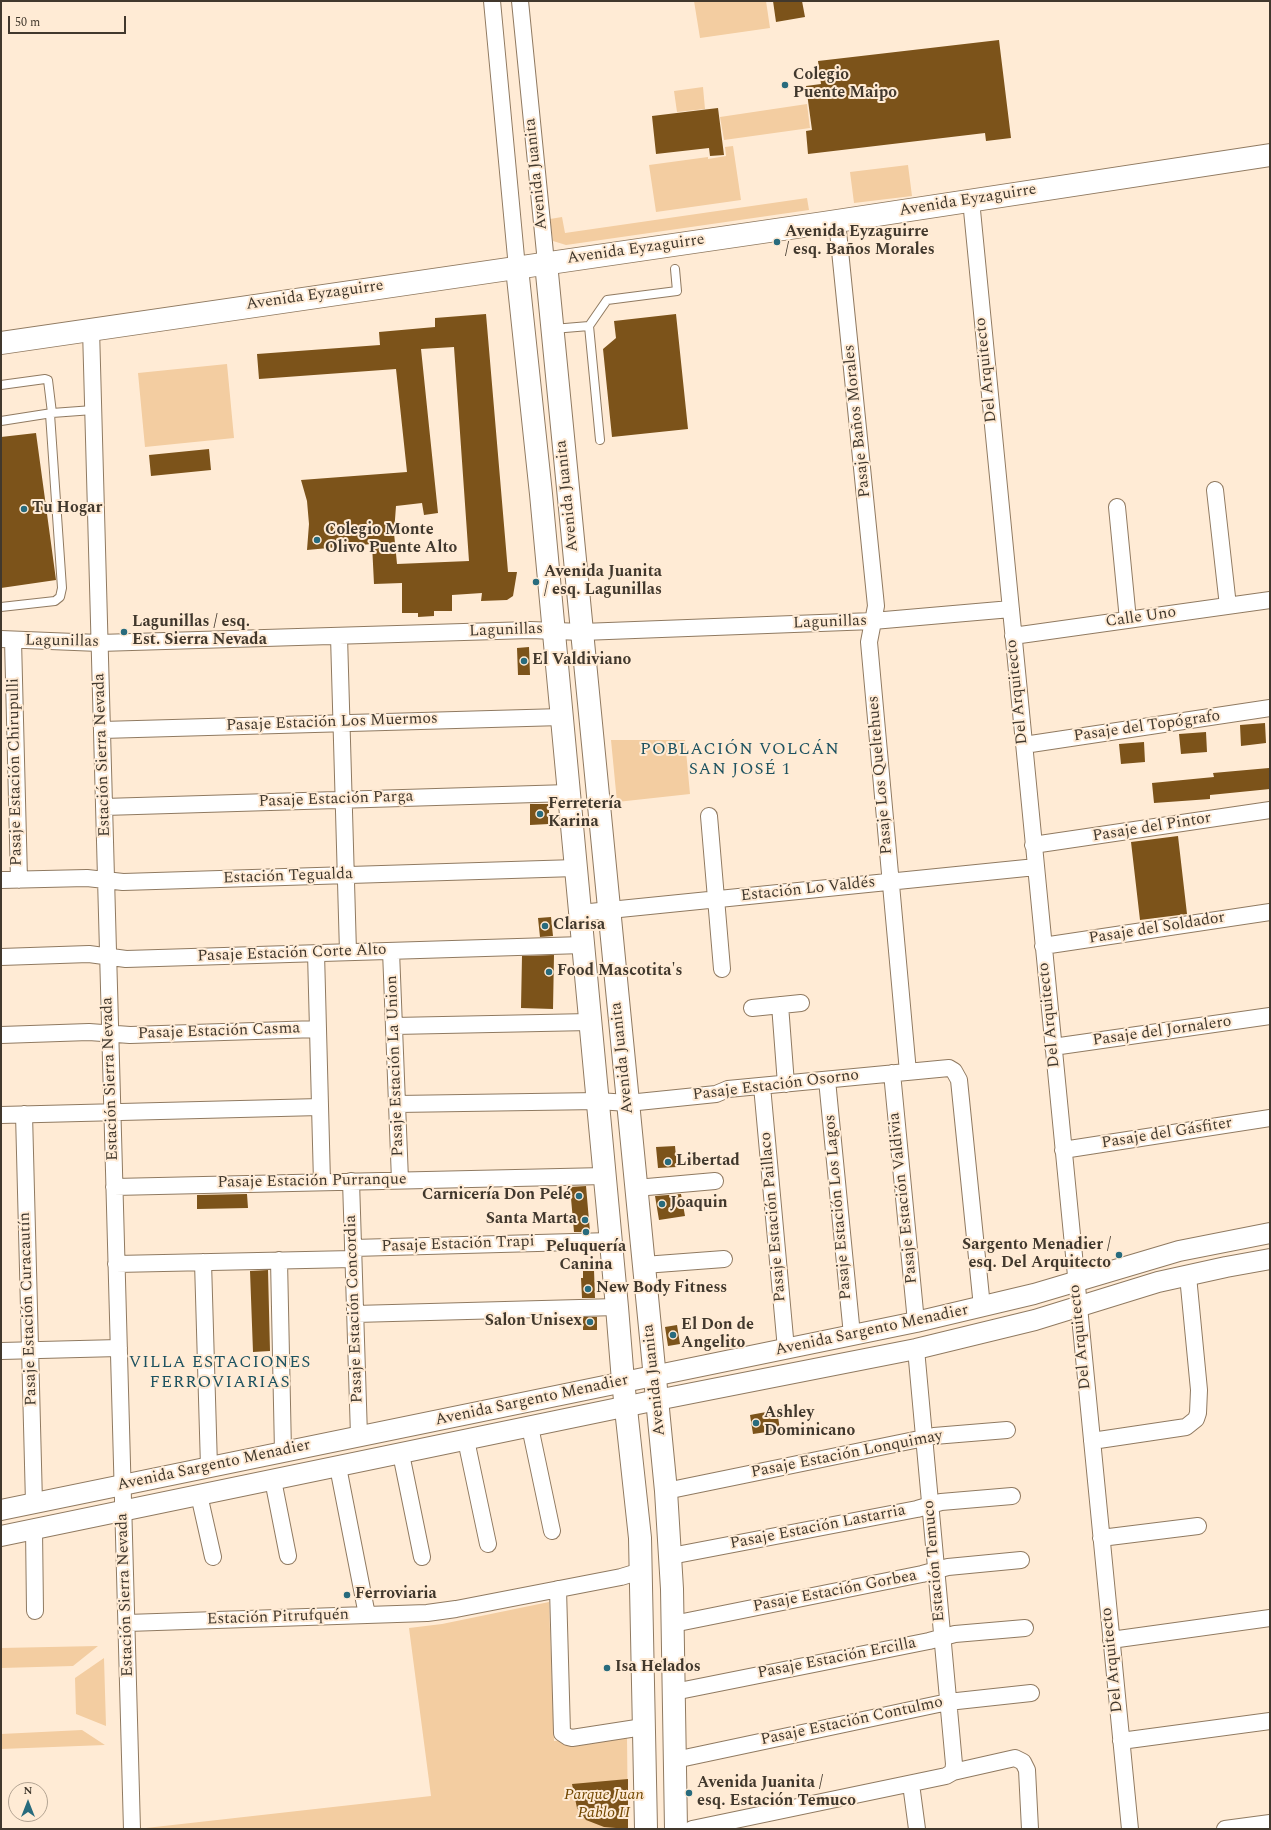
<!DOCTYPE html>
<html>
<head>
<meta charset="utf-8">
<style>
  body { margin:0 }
  #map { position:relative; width:1271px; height:1830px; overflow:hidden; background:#ffebd5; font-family:Spectral,serif }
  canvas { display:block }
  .frame { position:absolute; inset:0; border:2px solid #41382d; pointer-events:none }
  .north { position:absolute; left:8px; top:1782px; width:40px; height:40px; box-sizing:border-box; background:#ffebd5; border:1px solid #b3a392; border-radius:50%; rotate:0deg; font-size:11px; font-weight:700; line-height:16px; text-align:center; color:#41382d }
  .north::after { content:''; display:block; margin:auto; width:14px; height:18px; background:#286b7d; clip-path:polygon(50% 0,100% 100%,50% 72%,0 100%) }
  .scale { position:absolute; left:8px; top:16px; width:118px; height:18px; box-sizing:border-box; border:2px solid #41382d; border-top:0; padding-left:5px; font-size:12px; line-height:14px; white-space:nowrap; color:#41382d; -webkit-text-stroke:3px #ffebd5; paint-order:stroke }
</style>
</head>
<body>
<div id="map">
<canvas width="1271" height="1830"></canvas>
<div class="frame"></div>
<div class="north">N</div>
<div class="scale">50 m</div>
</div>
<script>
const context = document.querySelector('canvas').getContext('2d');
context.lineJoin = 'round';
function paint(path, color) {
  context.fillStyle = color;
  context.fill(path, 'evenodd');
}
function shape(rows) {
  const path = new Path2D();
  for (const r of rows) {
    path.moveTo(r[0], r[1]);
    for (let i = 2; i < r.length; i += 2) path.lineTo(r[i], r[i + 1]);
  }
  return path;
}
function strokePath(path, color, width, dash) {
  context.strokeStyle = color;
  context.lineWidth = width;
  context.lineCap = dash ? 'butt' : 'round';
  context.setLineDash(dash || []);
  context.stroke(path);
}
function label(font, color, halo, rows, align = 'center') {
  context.font = font + ' Spectral,serif';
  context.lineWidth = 4;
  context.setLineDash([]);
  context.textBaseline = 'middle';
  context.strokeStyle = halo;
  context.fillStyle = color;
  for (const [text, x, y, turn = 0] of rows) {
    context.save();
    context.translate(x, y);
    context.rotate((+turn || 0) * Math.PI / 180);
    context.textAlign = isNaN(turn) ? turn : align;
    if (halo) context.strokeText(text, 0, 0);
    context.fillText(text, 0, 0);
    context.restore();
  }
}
paint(shape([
  [694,1,766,1,770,28,700,38],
  [703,87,705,109,677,112,674,91],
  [807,104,810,128,724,140,720,117],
  [733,146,741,200,656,212,649,165,708,157,708,159,726,156,725,147],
  [908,165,912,196,854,203,850,172],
  [807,198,809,210,566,245,553,241,550,219,562,217,565,233],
  [227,364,234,438,145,447,138,373],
  [611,740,685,740,690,794,617,802],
  [549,1602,554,1741,627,1737,628,1829,137,1829,431,1796,409,1628,442,1624],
  [98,1646,73,1666,1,1668,1,1648],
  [104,1658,106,1726,76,1714,75,1678],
  [82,1730,105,1745,1,1749,1,1734]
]), '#f3cda1');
paint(shape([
  [773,1,802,1,805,17,776,22],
  [999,40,1011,138,986,141,985,133,808,154,806,131,812,130,806,86,821,84,818,61],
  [718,108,724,155,710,156,709,148,656,154,652,116],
  [486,314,508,572,517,572,513,596,507,600,481,601,482,593,452,595,452,611,434,611,434,616,418,617,418,613,402,613,402,583,374,584,372,544,307,550,309,524,307,501,301,480,407,472,396,369,259,379,257,354,380,345,379,332,435,327,435,318],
  [454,347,469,561,397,564,394,533,396,506,422,503,424,515,438,513,421,349],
  [676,314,688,429,612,437,603,349,616,338,614,321],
  [36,433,56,580,1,588,1,437],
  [209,449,211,470,151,476,149,455],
  [529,647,530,675,518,675,517,648],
  [1265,723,1266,743,1241,746,1240,725],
  [1206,732,1207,752,1181,754,1179,734],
  [1144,742,1145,762,1121,764,1119,744],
  [1269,768,1270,789,1210,795,1210,799,1154,803,1152,783,1214,777,1213,773],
  [530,804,549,804,549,824,530,825],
  [1178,836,1187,914,1140,920,1131,842],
  [551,917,553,936,540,937,538,918],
  [554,955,553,1009,521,1008,522,956],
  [675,1146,677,1167,658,1168,656,1147],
  [586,1186,590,1232,574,1232,570,1187],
  [247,1194,248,1208,197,1209,197,1195],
  [681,1194,685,1216,659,1220,655,1196],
  [268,1270,270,1351,253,1352,250,1271],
  [594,1270,595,1298,582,1298,581,1278,583,1278,583,1271],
  [583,1317,597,1317,597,1330,583,1330],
  [677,1325,680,1344,668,1346,665,1327],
  [777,1410,780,1430,753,1434,750,1415],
  [628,1779,628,1829,604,1827,586,1820,577,1808,572,1784]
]), '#7c531a');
const service = shape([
  [589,326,600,440],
  [553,329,589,326,607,300,677,291,675,269],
  [1,385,45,379,48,380,52,413],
  [1,421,52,413,93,410],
  [1,607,55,601,60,597,62,588,50,414]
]);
const minor = shape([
  [492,1,517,268],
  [520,1,546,263],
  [971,200,1130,1829],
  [837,221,876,606,869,642,908,1072],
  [91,329,132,1829],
  [1215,490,1228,606],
  [1117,507,1128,620],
  [339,636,348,952],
  [1013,636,1270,600],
  [1,639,99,643,530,630,582,632,873,621,1011,609],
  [13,640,19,880],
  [102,730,562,717],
  [1024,745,1270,708],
  [104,807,569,793],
  [709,816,722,969],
  [1033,845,1270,810],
  [1,880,87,878,123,882,576,868],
  [580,913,1036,867],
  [1043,946,1270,912],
  [391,951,400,1180],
  [316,953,322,1182],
  [1,957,89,954,126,959,583,945],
  [780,1005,786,1084],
  [752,1008,801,1003],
  [394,1026,590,1022],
  [1,1035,89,1032,130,1035,318,1029],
  [1053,1047,1270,1016],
  [892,1073,916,1322],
  [827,1080,852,1335],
  [762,1086,786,1349],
  [397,1104,598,1101,628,1103,716,1094,728,1089,949,1068,954,1071,959,1080,982,1307],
  [24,1114,34,1503],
  [1,1115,320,1107],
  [1063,1150,1270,1118],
  [351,1181,359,1436],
  [114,1187,605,1176],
  [636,1188,715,1181],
  [353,1248,611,1241],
  [279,1260,283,1452],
  [203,1262,209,1467],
  [116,1264,353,1259],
  [644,1265,724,1259],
  [355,1314,617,1307],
  [916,1349,954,1764,953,1772],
  [1,1351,119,1348],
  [530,1427,552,1531],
  [466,1440,488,1544],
  [1092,1441,1186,1427,1196,1419,1198,1413,1199,1390,1188,1276],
  [401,1454,422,1557],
  [338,1467,367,1615],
  [273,1480,288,1556],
  [666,1491,934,1436,1007,1430],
  [199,1495,213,1557],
  [34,1529,35,1611],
  [1101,1538,1198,1526],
  [671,1556,917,1509,941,1502,1012,1496],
  [558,1589,562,1733,568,1737,572,1738,643,1727],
  [127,1623,427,1613,456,1609,621,1577,641,1571],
  [673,1624,922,1574,948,1567,1021,1560],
  [1111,1640,1270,1618],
  [674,1692,929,1641,955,1634,1025,1628],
  [1121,1741,1270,1721],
  [675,1760,948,1702,1031,1693],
  [911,1784,917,1829],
  [692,1829,946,1776,953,1772,1015,1758,1023,1762,1027,1770,1030,1829],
  [1225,1829,1270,1823]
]);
const tertiary = shape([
  [1,1510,916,1322,1034,1294,1179,1251,1270,1233],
  [1,1536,657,1400,916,1349,1035,1320,1158,1282,1226,1267,1270,1259]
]);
const secondary = shape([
  [546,263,666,1491,672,1589,676,1829],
  [517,268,541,494,617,1307,623,1381,640,1538,646,1829]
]);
const primary = shape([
  [1,343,824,223,1270,155]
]);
strokePath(service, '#907a61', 10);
strokePath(minor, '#907a61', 18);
strokePath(tertiary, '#907a61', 22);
strokePath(secondary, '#907a61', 24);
strokePath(primary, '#907a61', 24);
strokePath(service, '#fff', 8);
strokePath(minor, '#fff', 16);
strokePath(tertiary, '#fff', 20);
strokePath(secondary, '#fff', 22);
strokePath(primary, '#fff', 22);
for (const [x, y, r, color] of [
  [785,85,4,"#286b7d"],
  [777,242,4,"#286b7d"],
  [24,509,4,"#286b7d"],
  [317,540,4,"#286b7d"],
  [536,582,4,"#286b7d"],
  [124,632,4,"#286b7d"],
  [524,661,4,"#286b7d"],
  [540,814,4,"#286b7d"],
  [545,926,4,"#286b7d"],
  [549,972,4,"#286b7d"],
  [668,1162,4,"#286b7d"],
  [579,1196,4,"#286b7d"],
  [662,1204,4,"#286b7d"],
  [585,1220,4,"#286b7d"],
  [586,1232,4,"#286b7d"],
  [1119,1255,4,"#286b7d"],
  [588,1289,4,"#286b7d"],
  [590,1322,4,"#286b7d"],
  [673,1335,4,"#286b7d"],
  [756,1423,4,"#286b7d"],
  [347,1595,4,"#286b7d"],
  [607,1668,4,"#286b7d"],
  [689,1793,4,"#286b7d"]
]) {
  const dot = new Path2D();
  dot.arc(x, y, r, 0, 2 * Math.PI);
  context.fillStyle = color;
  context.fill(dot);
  strokePath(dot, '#ffebd5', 1.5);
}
label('bold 16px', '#41382d', '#ffebd5', [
  ["Colegio",793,76],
  ["Puente Maipo",793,94],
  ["Avenida Eyzaguirre",785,233],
  ["/ esq. Baños Morales",785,251],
  ["Tu Hogar",32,509],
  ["Colegio Monte",325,531],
  ["Olivo Puente Alto",325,549],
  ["Avenida Juanita",544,573],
  ["/ esq. Lagunillas",544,591],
  ["Lagunillas / esq.",132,623],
  ["Est. Sierra Nevada",132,641],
  ["El Valdiviano",532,661],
  ["Ferretería",548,805],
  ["Karina",548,823],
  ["Clarisa",553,926],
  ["Food Mascotita's",557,972],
  ["Libertad",676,1162],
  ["Carnicería Don Pelé",571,1196,"right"],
  ["Joaquin",670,1204],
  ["Santa Marta",577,1220,"right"],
  ["Sargento Menadier /",1111,1246,"right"],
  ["esq. Del Arquitecto",1111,1264,"right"],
  ["Peluquería",586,1248,"center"],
  ["Canina",586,1266,"center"],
  ["New Body Fitness",596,1289],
  ["Salon Unisex",582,1322,"right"],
  ["El Don de",681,1326],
  ["Angelito",681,1344],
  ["Ashley",764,1414],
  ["Dominicano",764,1432],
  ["Ferroviaria",355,1595],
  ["Isa Helados",615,1668],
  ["Avenida Juanita /",697,1784],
  ["esq. Estación Temuco",697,1802]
], 'left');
label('16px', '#41382d', '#ffebd5', [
  ["Avenida Juanita",537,174,-96],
  ["Avenida Eyzaguirre",968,201,-9],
  ["Avenida Eyzaguirre",636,250,-8],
  ["Avenida Eyzaguirre",315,296,-8],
  ["Del Arquitecto",987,370,-96],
  ["Pasaje Baños Morales",858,421,-96],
  ["Avenida Juanita",568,496,-96],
  ["Calle Uno",1141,618,-8],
  ["Lagunillas",830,623,-2],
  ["Lagunillas",506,631,-2],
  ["Lagunillas",62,642,1],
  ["Del Arquitecto",1018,692,-96],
  ["Pasaje Estación Los Muermos",332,723,-2],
  ["Pasaje del Topógrafo",1147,727,-8],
  ["Estación Sierra Nevada",103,755,-92],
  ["Pasaje Estación Chirupulli",16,772,-91],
  ["Pasaje Los Queltehues",881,775,-95],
  ["Pasaje Estación Parga",336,800,-2],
  ["Pasaje del Pintor",1152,828,-9],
  ["Estación Tegualda",288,877,-2],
  ["Estación Lo Valdés",808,890,-6],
  ["Pasaje del Soldador",1157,929,-9],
  ["Pasaje Estación Corte Alto",292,954,-2],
  ["Del Arquitecto",1050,1015,-96],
  ["Pasaje Estación Casma",219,1032,-2],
  ["Pasaje del Jornalero",1162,1032,-8],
  ["Avenida Juanita",623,1058,-96],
  ["Pasaje Estación La Union",396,1066,-92],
  ["Estación Sierra Nevada",111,1079,-92],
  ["Pasaje Estación Osorno",776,1086,-7],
  ["Pasaje del Gásfiter",1167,1134,-9],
  ["Pasaje Estación Purranque",312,1182,-1],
  ["Pasaje Estación Valdivia",904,1198,-96],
  ["Pasaje Estación Los Lagos",839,1207,-95],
  ["Pasaje Estación Paillaco",774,1217,-95],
  ["Pasaje Estación Trapi",458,1245,-2],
  ["Pasaje Estación Curacautín",29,1309,-92],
  ["Pasaje Estación Concordia",355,1309,-92],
  ["Avenida Sargento Menadier",872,1331,-12],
  ["Del Arquitecto",1081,1337,-96],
  ["Avenida Juanita",655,1380,-96],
  ["Avenida Sargento Menadier",532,1401,-12],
  ["Pasaje Estación Lonquimay",847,1455,-11],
  ["Avenida Sargento Menadier",214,1466,-12],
  ["Pasaje Estación Lastarria",818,1528,-11],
  ["Estación Temuco",935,1561,-95],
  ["Pasaje Estación Gorbea",835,1592,-11],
  ["Estación Sierra Nevada",126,1595,-92],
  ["Estación Pitrufquén",278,1618,-2],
  ["Pasaje Estación Ercilla",837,1659,-11],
  ["Del Arquitecto",1113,1660,-96],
  ["Pasaje Estación Contulmo",852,1722,-12]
]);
label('italic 16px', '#734800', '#ffebd5', [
  ["Parque Juan",604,1796],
  ["Pablo II",604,1814]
]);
context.letterSpacing = '1px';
label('17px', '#1d5260', '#ffebd5', [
  ["POBLACIÓN VOLCÁN",740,751],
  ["SAN JOSÉ 1",740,771],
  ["VILLA ESTACIONES",220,1364],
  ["FERROVIARIAS",220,1384]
]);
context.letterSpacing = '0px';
</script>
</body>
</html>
